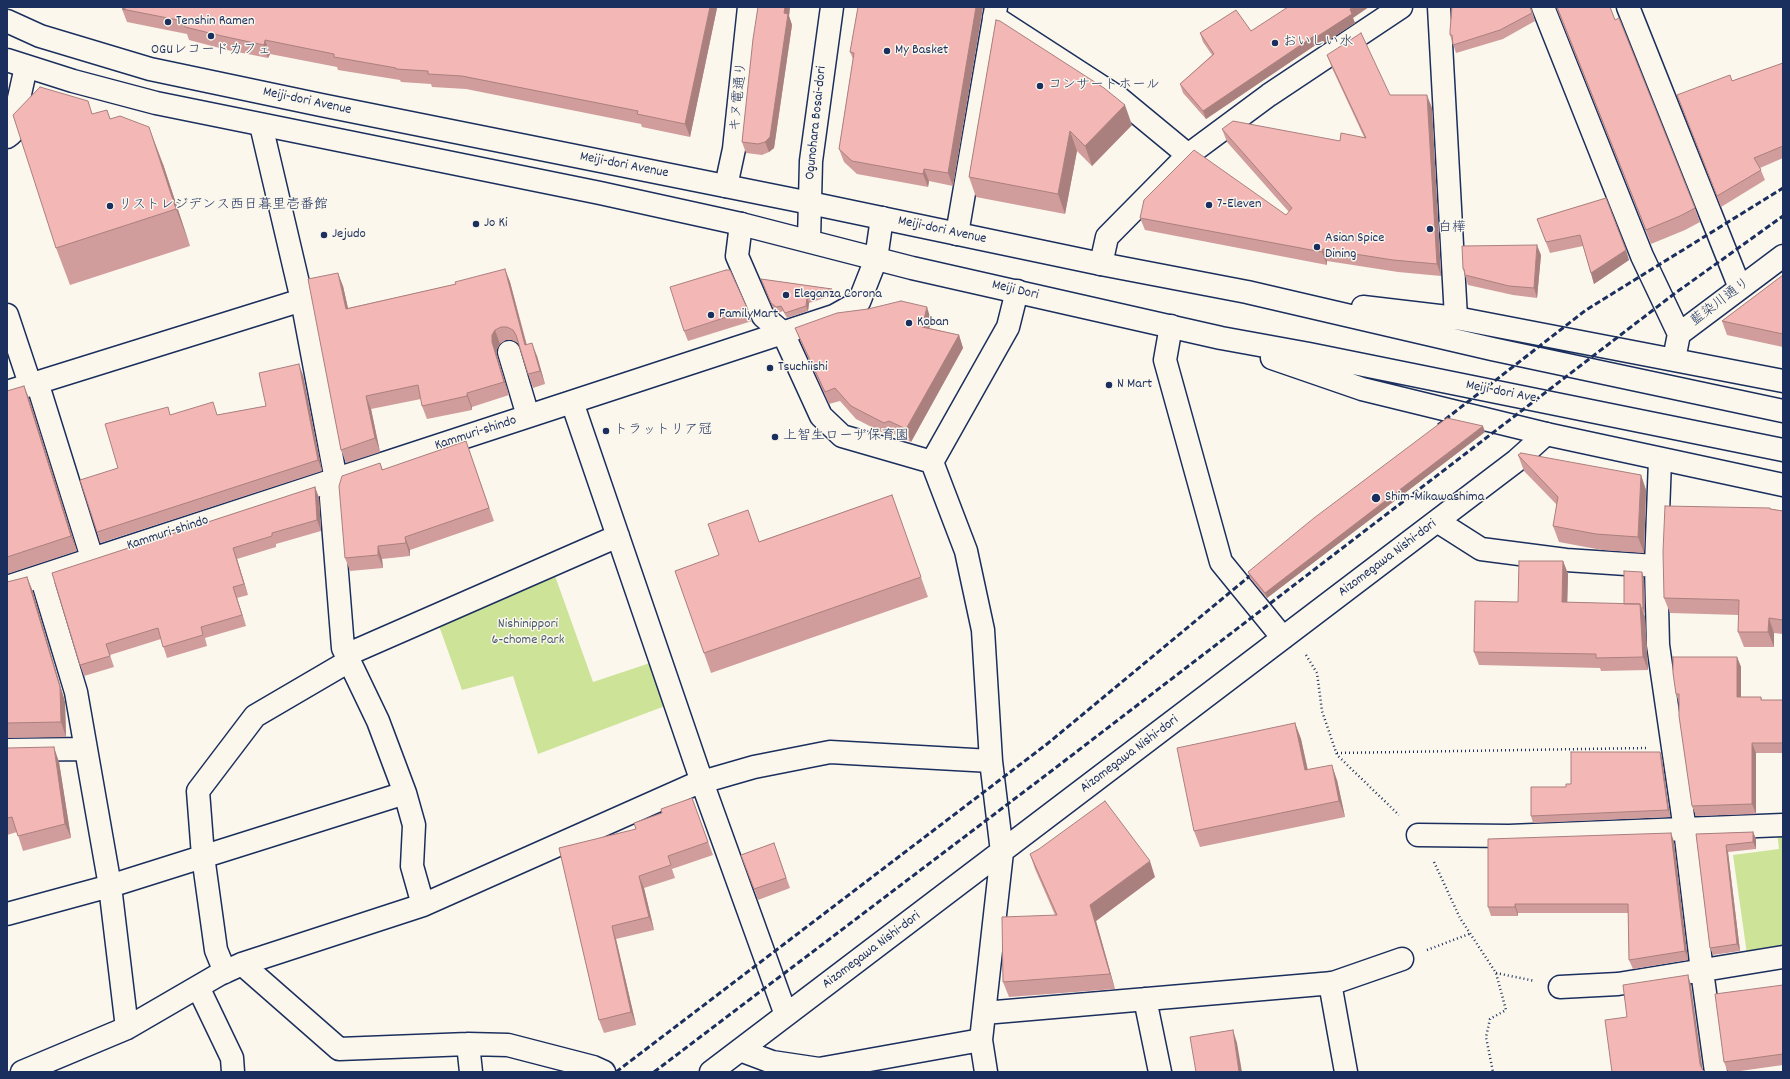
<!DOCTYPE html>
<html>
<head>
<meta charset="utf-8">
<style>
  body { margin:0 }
  #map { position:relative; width:1790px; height:1079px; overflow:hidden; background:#fbf7ec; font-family:Dekko,sans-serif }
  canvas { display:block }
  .frame { position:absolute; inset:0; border:8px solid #1b2f5e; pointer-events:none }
</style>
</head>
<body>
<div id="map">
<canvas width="1790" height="1079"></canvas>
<div class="frame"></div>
</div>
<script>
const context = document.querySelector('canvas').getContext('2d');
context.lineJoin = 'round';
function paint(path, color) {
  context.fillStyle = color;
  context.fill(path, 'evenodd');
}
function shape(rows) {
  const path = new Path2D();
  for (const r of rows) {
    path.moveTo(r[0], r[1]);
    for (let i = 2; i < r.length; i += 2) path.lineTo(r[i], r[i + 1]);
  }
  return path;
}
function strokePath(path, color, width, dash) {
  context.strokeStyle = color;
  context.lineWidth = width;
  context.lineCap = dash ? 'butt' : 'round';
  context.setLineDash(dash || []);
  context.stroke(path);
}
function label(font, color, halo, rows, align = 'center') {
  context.font = font + ' Dekko,"Klee One",sans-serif';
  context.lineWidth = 3;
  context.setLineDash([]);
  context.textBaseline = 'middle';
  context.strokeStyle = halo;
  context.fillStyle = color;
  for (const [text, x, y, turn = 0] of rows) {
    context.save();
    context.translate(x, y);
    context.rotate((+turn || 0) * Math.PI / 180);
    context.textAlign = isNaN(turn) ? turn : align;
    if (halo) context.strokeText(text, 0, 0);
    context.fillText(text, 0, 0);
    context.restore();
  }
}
paint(shape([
  [554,573,593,682,650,663,665,706,538,754,513,676,462,690,438,623],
  [1783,831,1783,948,1747,954,1733,855,1779,849,1777,832]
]), '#cce398');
const minor = shape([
  [1439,7,1456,318],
  [1543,7,1642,256,1679,334],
  [1628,7,1740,288],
  [994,17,1119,98,1188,155],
  [261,125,302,300,336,480,331,498,343,648,378,721,405,793,414,825,412,866,423,905],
  [7,137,11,134,26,67],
  [726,186,734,149,749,7],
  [741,224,737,256,763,316,783,333,821,416,842,436,932,462,966,551,983,630,991,761,1002,852,981,1040,986,1072],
  [957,234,996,7],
  [809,240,811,161,832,7],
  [1101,264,1107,237,1188,155,1269,95,1401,7],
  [7,315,30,384],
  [1171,326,1165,360,1221,562,1283,638],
  [1676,349,1679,334,1783,256],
  [509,352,528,416],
  [37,382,92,558],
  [7,392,302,300],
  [572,402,702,782,786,1015],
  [1660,460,1656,566,1658,645,1685,830,1702,971,1716,1072],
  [932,462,1008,327,1017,291],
  [1437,521,1481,549,1566,560,1656,566],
  [41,576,76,692,110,886,127,1028],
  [7,587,834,316,859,302,876,259,882,218],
  [346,655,618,536],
  [7,750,86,749],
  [1418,835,1509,836,1783,825],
  [7,914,110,886,405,793],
  [242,964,339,1049,468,1044,508,1045,593,1067,604,1072],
  [225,972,216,950,203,856,198,791,255,716,349,661],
  [1330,983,1346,1072],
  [198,987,232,1058,233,1072],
  [1560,987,1618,984,1783,957],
  [1145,999,1160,1072],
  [984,1013,1333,983,1402,959],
  [468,1044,471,1072],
  [740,1050,772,1062,819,1069,981,1040],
  [22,1072,127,1028,220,974,242,964,423,905,695,784,754,767,830,752,991,761],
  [711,1072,1516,461,1546,434]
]);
const major = shape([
  [7,21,40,36,150,69,321,105,810,203,1101,264,1247,292,1492,349,1783,411],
  [7,60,73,81,156,103,600,193,741,224,912,268,1221,338,1309,354,1783,450],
  [1363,307,1456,318,1783,381],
  [1272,358,1362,389,1546,434,1783,485]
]);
strokePath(minor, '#1b2f5e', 25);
strokePath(major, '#1b2f5e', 25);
strokePath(shape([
  [1306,655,1317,673,1322,711,1337,755,1399,815],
  [1337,753,1646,748],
  [1434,862,1460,918,1496,973,1506,1010,1490,1019,1486,1037,1493,1072],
  [1427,950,1469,934],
  [1496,973,1535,981]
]), '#1b2f5e', 2.5, [1, 3]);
strokePath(minor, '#fbf7ec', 22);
strokePath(major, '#fbf7ec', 22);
strokePath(shape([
  [1438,425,1586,310,1783,188],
  [616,1072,1047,744,1257,570],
  [654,1072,1054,769,1674,294,1783,216]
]), '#1b2f5e', 3, [6, 3]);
paint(shape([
  [758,7,790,7,789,16,792,25,774,148,769,152,762,155,746,153,742,142],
  [858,7,983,7,953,186,929,181,928,187,857,174,844,162,839,149,853,59,850,52],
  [1531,7,1535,21,1503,39,1456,53,1450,35],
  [1556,7,1610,7,1615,20,1695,208,1700,222,1685,230,1651,244],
  [717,8,690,137,642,127,641,124,466,89,432,87,431,84,401,82,400,80,338,70,337,67,270,54,268,58,227,50,189,40,187,34,127,22,122,9],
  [1353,18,1355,23,1321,45,1320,42,1206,119,1183,93,1180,84,1212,55,1203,42,1200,33,1251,31],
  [996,20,1132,125,1092,166,1077,151,1065,214,976,197,969,177],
  [1327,55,1390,95,1432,108,1441,276,1398,272,1327,261,1327,265,1145,230,1140,218,1286,215,1289,212,1227,142,1222,129,1340,141,1364,137,1332,68],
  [1783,63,1783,158,1760,168,1765,180,1721,207,1677,95,1732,81],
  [88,101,92,114,110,119,163,164,190,246,70,285,56,248],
  [1606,198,1629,260,1594,284,1583,246,1550,253,1537,219],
  [1541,255,1537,298,1513,295,1468,285,1463,269],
  [505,269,510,282,527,345,537,356,545,384,533,388,528,374,519,345,518,343,512,340,506,340,500,344,497,349,497,355,509,395,472,407,472,410,427,419,422,406,421,399,371,409,380,452,346,463,341,450,343,286,348,308,456,284],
  [1783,275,1783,347,1727,335,1722,321],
  [761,279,832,289,834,295,809,303,808,311,787,318,783,311,778,313,773,308],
  [748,310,752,321,688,341,684,331],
  [931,320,929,328,959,335,963,348,911,442,894,434,889,436,856,419,840,401,829,404,800,340,795,328],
  [303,375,322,471,100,543,97,532,118,468,171,415,218,415,266,406],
  [24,386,30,401,77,551,7,574,7,391],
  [1485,432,1267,598,1250,578,1248,572],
  [466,441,494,521,410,550,410,556,382,559,383,568,350,571,345,558,380,463,383,470],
  [1518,455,1641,475,1646,490,1644,553,1602,550,1559,542,1553,526,1557,505,1524,471],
  [315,487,319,498,321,531,276,544,276,547,237,559,248,595,237,598,246,626,205,638,207,646,167,658,161,639,110,655,114,667,84,676,80,665,52,573],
  [892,495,928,597,711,673,675,571],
  [1770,508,1771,509,1783,511,1783,634,1774,633,1774,647,1744,647,1738,632,1739,615,1670,613,1664,598],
  [1563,561,1568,574,1567,602,1624,604,1644,578,1645,613,1643,613,1645,617,1648,670,1601,671,1600,668,1479,665,1474,652,1518,602],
  [27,577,33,592,65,702,66,737,7,738,7,582],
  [1737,657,1741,667,1741,697,1761,697,1762,700,1783,700,1783,753,1756,753,1756,814,1696,816,1692,806,1679,703,1676,694],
  [1295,723,1301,739,1308,770,1337,780,1345,817,1200,847,1194,831],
  [7,748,59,762,71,838,23,851,17,832,7,835],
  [1660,752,1662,758,1670,817,1533,823,1531,816,1571,784],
  [692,798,713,855,672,869,675,878,644,888,654,930,616,939,636,1025,604,1033,599,1020,559,848,636,829,662,813],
  [1753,832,1756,839,1756,849,1728,852,1740,951,1713,955,1710,948,1696,834],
  [1671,833,1674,842,1688,960,1633,969,1629,960,1628,913,1518,913,1518,916,1491,916,1488,907],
  [774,843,790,888,758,900,741,855],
  [1030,854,1155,877,1096,921,1115,989,1009,997,1003,982,1055,915,1035,869],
  [1783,985,1783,1065,1733,1072,1728,1072,1724,1062]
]), '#d19d9c');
paint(shape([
  [710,7,717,7,717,8,690,137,685,124],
  [785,7,790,7,789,16,792,25,774,148,769,152,765,142],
  [976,7,983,7,953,186,948,173],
  [1353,7,1369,7,1353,18,1355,23,1321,45,1318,36,1350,9],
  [1317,34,1320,42,1206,119,1203,111],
  [265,40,270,54,268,58,264,45],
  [1427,95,1432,108,1441,276,1437,264],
  [1125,105,1132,125,1092,166,1085,146],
  [149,127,163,164,190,246,176,209],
  [1070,131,1077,151,1065,214,1058,194],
  [924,169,929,181,928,187,923,174],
  [1537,245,1541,255,1537,298,1534,288],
  [1323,249,1327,261,1327,265,1322,252],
  [1626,250,1629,260,1594,284,1591,273],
  [505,269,510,282,530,359,525,345],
  [338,273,343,286,351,322,346,309],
  [807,297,809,303,808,311,806,306],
  [927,307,931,320,927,340,922,327],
  [495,330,500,344,497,349,497,355,509,395,504,382,492,342,492,335],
  [959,335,963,348,911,442,906,429],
  [532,343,537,356,545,384,540,371],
  [299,364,303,375,322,471,318,460],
  [24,386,30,401,77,551,71,536],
  [467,393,472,407,472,410,467,396],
  [366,396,371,409,380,452,375,438],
  [1483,426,1485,432,1267,598,1265,593],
  [1641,475,1646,490,1644,553,1638,537],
  [315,487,319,498,321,531,317,520],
  [405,537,410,550,410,556,406,543],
  [378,546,382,559,383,568,378,555],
  [233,548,237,559,248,595,244,584],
  [1563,561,1568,574,1567,616,1562,602],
  [1642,572,1644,578,1645,613,1643,608],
  [27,577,33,592,65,702,66,737,61,722],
  [233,587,237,598,246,626,242,615],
  [1640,604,1645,617,1648,670,1643,657],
  [1769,618,1774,633,1774,647,1768,632],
  [1737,657,1741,667,1741,707,1737,697],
  [1295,723,1301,739,1311,786,1305,770],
  [1752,743,1756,753,1756,814,1752,804],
  [54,747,59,762,71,838,65,824],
  [1660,752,1662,758,1670,817,1668,810],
  [1332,765,1337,780,1345,817,1339,801],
  [1753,832,1756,839,1756,849,1753,842],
  [1671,833,1674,842,1688,960,1685,951],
  [1726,845,1728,852,1740,951,1737,944],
  [1150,861,1155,877,1096,921,1115,989,1110,974,1090,905],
  [639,876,644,888,654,930,649,917],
  [1515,904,1518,913,1518,916,1515,907],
  [612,926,616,939,636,1025,631,1012],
  [1688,975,1691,985,1703,1072,1700,1064],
  [1233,1030,1237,1043,1242,1072,1239,1072]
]), '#aa807f');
const building = shape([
  [128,7,710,7,685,124,637,114,638,111,462,76,428,74,428,71,396,69,396,68,334,57,334,54,265,40,264,45,222,36,185,27,183,21,122,9,128,7],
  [758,7,785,7,784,13,788,14,770,137,765,142,758,144,742,142,753,39,758,7],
  [858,7,976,7,948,173,924,169,923,174,852,161,839,149,854,53,850,52,858,7],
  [1288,7,1353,7,1350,9,1352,14,1318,36,1317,34,1203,111,1180,84,1214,54,1200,33,1236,10,1251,31,1288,7],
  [1452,7,1530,7,1532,13,1500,30,1453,45,1452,35,1450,35,1450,31,1452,7],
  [1557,7,1610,7,1615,20,1619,18,1695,208,1680,216,1646,230,1557,7],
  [996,20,1000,21,1104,88,1125,105,1085,146,1070,131,1058,194,969,177,996,20],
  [1361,33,1390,95,1427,95,1437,264,1393,260,1323,249,1322,252,1140,218,1144,200,1194,150,1286,215,1292,208,1222,129,1233,121,1340,141,1341,133,1366,138,1327,55,1361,33],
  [1783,63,1783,146,1754,158,1761,170,1717,196,1677,95,1730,75,1732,81,1783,63],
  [40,87,88,101,92,114,107,110,110,119,120,116,149,127,176,209,56,248,13,115,40,87],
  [1606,198,1626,250,1591,273,1580,235,1546,242,1537,219,1606,198],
  [1537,245,1534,288,1509,286,1465,275,1464,269,1463,269,1462,246,1537,245],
  [505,269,525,345,532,343,540,371,528,374,516,335,513,330,507,327,501,327,495,330,492,335,492,342,504,382,467,393,467,396,422,406,418,385,366,396,375,438,341,450,308,279,338,273,346,309,456,284,455,282,505,269],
  [726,270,730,270,748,310,684,331,670,287,726,270],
  [1783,275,1783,334,1722,321,1783,275],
  [761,279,832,289,807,297,806,306,785,313,781,306,776,307,771,303,761,279],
  [901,301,927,307,922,327,959,335,906,429,889,421,884,423,851,406,835,388,825,392,795,328,837,313,868,309,901,301],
  [299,364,318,460,97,532,80,480,118,468,105,424,168,407,170,415,213,402,217,415,266,406,259,373,299,364],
  [24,386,71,536,7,557,7,391,24,386],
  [1447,418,1483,426,1265,593,1248,572,1314,518,1447,418],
  [466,441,489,508,405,537,406,543,378,546,378,555,345,558,339,486,342,476,380,463,382,470,466,441],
  [1521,453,1641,475,1638,537,1596,534,1553,526,1558,497,1518,455,1521,453],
  [315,487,317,520,272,533,272,536,233,548,244,584,233,587,242,615,201,627,203,635,163,647,158,628,106,644,110,656,80,665,52,573,315,487],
  [892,495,921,577,704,653,675,571,719,555,708,524,748,510,759,542,892,495],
  [1665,506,1770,508,1770,509,1783,511,1783,620,1769,618,1768,632,1738,632,1739,600,1664,598,1663,551,1665,506],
  [1519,561,1563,561,1562,602,1640,604,1643,657,1596,658,1596,654,1474,652,1475,601,1518,602,1519,561],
  [1624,571,1642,572,1643,608,1641,608,1640,604,1624,604,1624,571],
  [27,577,60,687,61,722,7,723,7,582,27,577],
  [1673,657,1737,657,1737,697,1761,697,1761,700,1783,700,1783,743,1752,743,1752,804,1692,806,1679,716,1679,694,1676,694,1673,673,1673,657],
  [1295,723,1305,770,1332,765,1339,801,1194,831,1177,748,1295,723],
  [54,747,65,824,18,836,12,817,7,818,7,748,54,747],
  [1571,752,1660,752,1668,810,1531,816,1531,787,1566,787,1566,784,1571,784,1571,752],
  [692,798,708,842,668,856,671,865,639,876,649,917,612,926,631,1012,599,1020,559,848,636,829,634,823,662,813,661,809,692,798],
  [1105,801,1150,861,1090,905,1110,974,1003,982,1002,917,1057,915,1030,854,1039,849,1105,801],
  [1753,832,1753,842,1726,845,1737,944,1710,948,1696,834,1753,832],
  [1671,833,1685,951,1629,960,1628,904,1515,904,1515,907,1488,907,1488,839,1671,833],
  [774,843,786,878,754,889,741,855,774,843],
  [1688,975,1700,1064,1702,1069,1705,1072,1612,1072,1605,1020,1627,1017,1623,985,1688,975],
  [1783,985,1783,1054,1724,1062,1715,994,1783,985],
  [1233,1030,1239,1072,1196,1072,1190,1037,1233,1030]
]);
paint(building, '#f3b7b5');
strokePath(building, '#aa807f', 1);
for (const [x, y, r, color] of [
  [168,22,4,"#1b2f5e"],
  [211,36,4,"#1b2f5e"],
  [1275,43,4,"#1b2f5e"],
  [887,51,4,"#1b2f5e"],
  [1040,86,4,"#1b2f5e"],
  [1209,205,4,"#1b2f5e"],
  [110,206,4,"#1b2f5e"],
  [476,224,4,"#1b2f5e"],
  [1430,229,4,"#1b2f5e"],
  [324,235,4,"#1b2f5e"],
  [1317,247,4,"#1b2f5e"],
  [786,295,4,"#1b2f5e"],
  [711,315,4,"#1b2f5e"],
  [909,323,4,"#1b2f5e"],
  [770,368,4,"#1b2f5e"],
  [1109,385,4,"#1b2f5e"],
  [606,431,4,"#1b2f5e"],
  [775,437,4,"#1b2f5e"],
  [1376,498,5,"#1b2f5e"]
]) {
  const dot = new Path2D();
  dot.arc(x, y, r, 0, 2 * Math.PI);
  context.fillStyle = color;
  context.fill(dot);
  strokePath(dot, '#fbf7ec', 1.5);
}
label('14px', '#1b2f5e', '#fbf7ec', [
  ["Tenshin Ramen",176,22],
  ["おいしい水",1283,43],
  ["OGUレコードカフェ",211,51,"center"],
  ["My Basket",895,51],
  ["コンサートホール",1048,86],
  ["7-Eleven",1217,205],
  ["リストレジデンス西日暮里壱番館",118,206],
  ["Jo Ki",484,224],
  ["白樺",1438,229],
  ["Jejudo",332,235],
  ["Asian Spice",1325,239],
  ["Dining",1325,255],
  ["Eleganza Corona",794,295],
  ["FamilyMart",719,315],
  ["Koban",917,323],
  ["Tsuchiishi",778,368],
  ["N Mart",1117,385],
  ["トラットリア冠",614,431],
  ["上智生ローザ保育園",783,437],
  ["Shim-Mikawashima",1385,498]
], 'left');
label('14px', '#1b2f5e', '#fbf7ec', [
  ["キヌ電通り",740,97,-84],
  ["Meiji-dori Avenue",307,102,12],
  ["Ogunohara Bosai-dori",817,123,-84],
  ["Meiji-dori Avenue",624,166,11],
  ["Meiji-dori Avenue",942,231,12],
  ["Meiji Dori",1015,291,13],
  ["藍染川通り",1721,303,-37],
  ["Meiji-dori Ave.",1502,393,11],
  ["Kammuri-shindo",476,434,-18],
  ["Kammuri-shindo",168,534,-18],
  ["Aizomegawa Nishi-dori",1388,559,-37],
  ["Aizomegawa Nishi-dori",1130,755,-37],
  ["Aizomegawa Nishi-dori",872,951,-37]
]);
label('14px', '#475c6c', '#fbf7ec', [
  ["Nishinippori",528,625],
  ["6-chome Park",528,641]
]);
</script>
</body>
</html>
